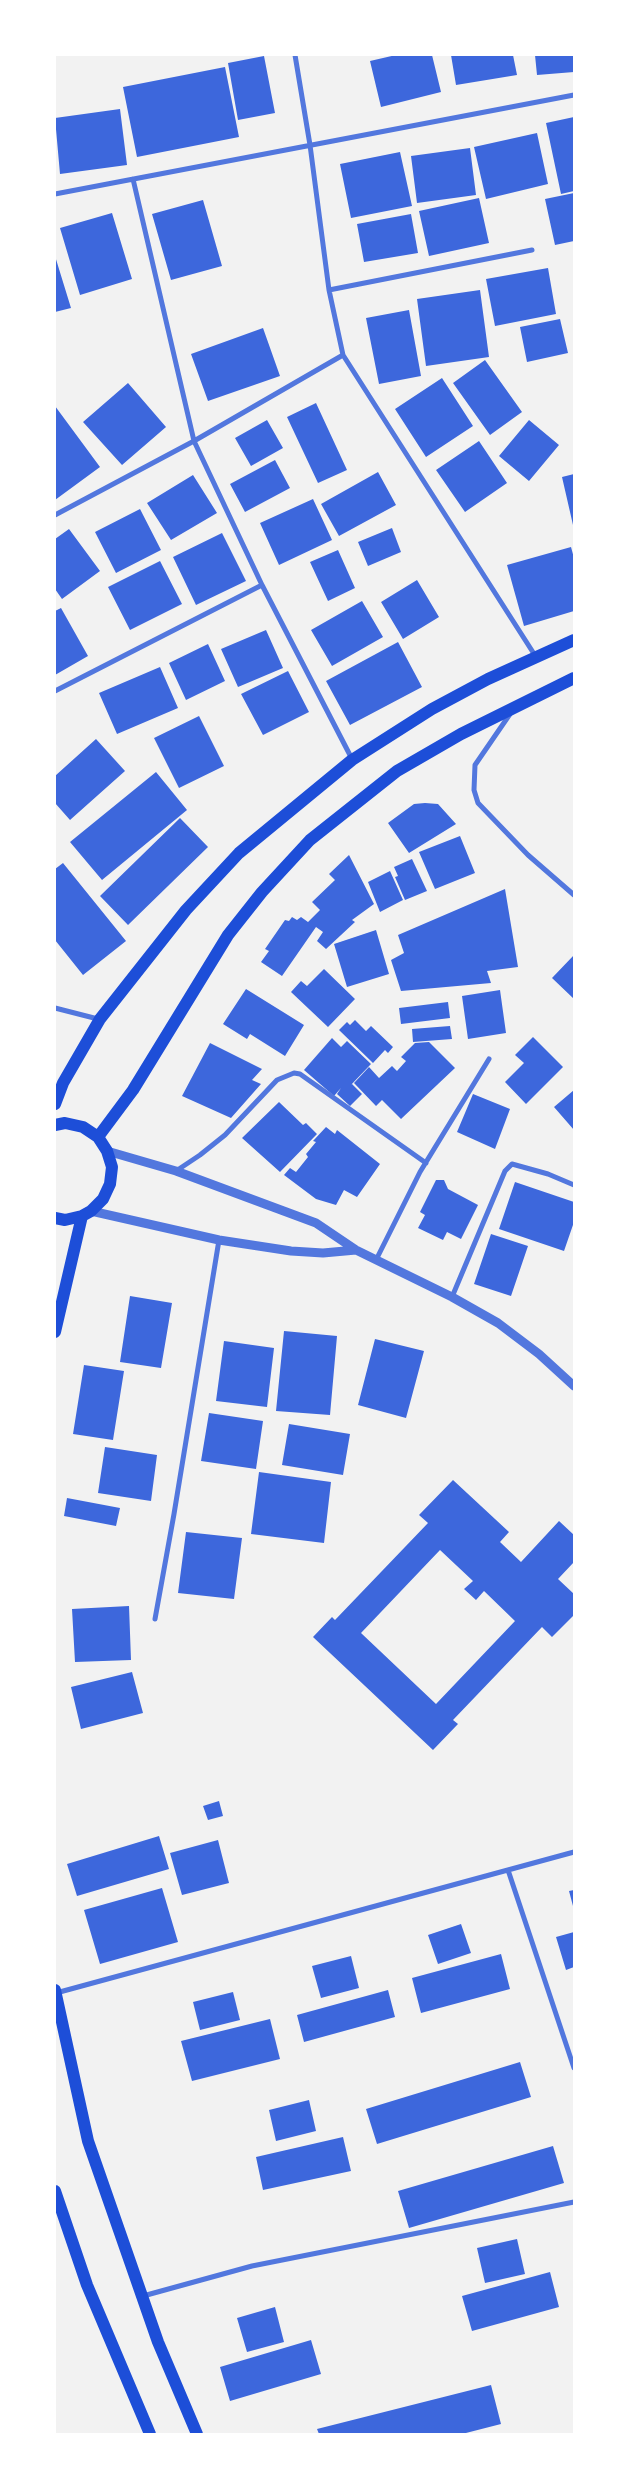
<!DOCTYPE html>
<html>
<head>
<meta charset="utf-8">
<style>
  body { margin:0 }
  #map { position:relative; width:629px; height:2489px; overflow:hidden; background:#f2f2f2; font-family:"Source Sans 3",sans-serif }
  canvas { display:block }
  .frame { position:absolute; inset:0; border:56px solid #fff; pointer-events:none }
</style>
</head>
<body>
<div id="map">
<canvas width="629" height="2489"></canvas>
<div class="frame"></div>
</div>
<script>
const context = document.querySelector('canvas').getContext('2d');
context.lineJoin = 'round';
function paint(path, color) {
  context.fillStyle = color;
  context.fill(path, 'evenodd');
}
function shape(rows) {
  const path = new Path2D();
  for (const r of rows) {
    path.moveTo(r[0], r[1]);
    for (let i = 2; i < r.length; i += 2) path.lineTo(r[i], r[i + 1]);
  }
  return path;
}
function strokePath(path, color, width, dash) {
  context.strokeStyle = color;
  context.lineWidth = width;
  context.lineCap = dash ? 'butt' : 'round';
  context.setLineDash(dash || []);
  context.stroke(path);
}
paint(shape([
  [396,55,432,55,441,92,381,107,370,61],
  [451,55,513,55,517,75,456,85],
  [535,55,574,55,574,72,537,75],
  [264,56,275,113,238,120,228,63],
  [225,67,239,137,137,157,123,87],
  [120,109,127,165,60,174,55,118],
  [574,117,574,191,561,194,546,123],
  [537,133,548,184,486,199,474,147],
  [470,148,476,195,417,203,411,156],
  [400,152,412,206,351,218,340,164],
  [574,193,574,241,555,245,545,199],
  [479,198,489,243,429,256,419,211],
  [203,200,222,266,171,280,152,214],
  [112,213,132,279,80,295,60,228],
  [411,214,418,253,364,262,357,224],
  [55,256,71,308,55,312],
  [548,268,556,314,495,326,486,279],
  [480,290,489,357,426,366,417,299],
  [409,310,421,376,379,384,366,318],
  [560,319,568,353,527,362,520,327],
  [263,328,280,376,208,401,191,354],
  [485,360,522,412,490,435,453,383],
  [442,378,473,426,426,457,395,409],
  [128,383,166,427,122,465,83,422],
  [316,403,347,470,318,483,287,417],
  [55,406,100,467,55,500],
  [267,420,283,448,251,466,235,438],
  [529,420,559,445,529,481,499,456],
  [479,441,507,483,465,512,436,470],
  [275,460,290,488,245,512,230,484],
  [378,472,396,505,339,536,321,504],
  [574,474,574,524,573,525,562,477],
  [193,475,217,513,171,540,147,503],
  [313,499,332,540,279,565,260,523],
  [140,509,161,550,116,573,95,532],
  [392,528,401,552,368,566,358,542],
  [69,529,100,571,62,599,55,589,55,539],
  [222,533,246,581,196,605,173,557],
  [571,547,574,558,574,611,524,626,507,565],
  [338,550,355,588,328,601,310,562],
  [160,561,182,604,130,630,108,587],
  [417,580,439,617,403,639,381,602],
  [362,601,383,637,332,666,311,630],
  [61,608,88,656,55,675,55,611],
  [266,630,283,668,238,687,221,649],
  [398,642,422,687,350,725,326,681],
  [208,644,225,681,186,700,169,663],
  [160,667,178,708,117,734,99,693],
  [288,671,309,712,263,735,241,694],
  [199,716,224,766,179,788,154,738],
  [96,739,125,771,70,820,55,803,55,776],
  [156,772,187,810,102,880,70,842],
  [425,803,438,804,456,824,409,853,388,823,414,804],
  [180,818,208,847,128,925,100,896],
  [460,836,475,873,435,889,419,852],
  [349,855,374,904,352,920,355,922,326,949,317,941,323,932,316,927,282,976,261,962,269,951,265,949,285,920,289,921,292,917,297,920,301,917,308,922,320,910,312,902,335,880,329,874],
  [412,859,427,891,405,900,395,877,398,876,394,867],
  [63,863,126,941,83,975,55,940,55,869],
  [390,871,403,900,380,912,368,882],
  [505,889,518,967,487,971,491,983,401,991,391,960,404,953,398,935],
  [376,930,389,974,347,987,334,944],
  [574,955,574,999,552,978],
  [324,969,355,999,328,1027,291,992,301,981,307,986],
  [246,989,304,1025,285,1056,250,1034,247,1039,223,1024],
  [500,990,506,1033,468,1039,462,996],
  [448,1002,450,1018,401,1024,399,1008],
  [355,1020,366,1031,371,1026,393,1047,388,1053,385,1050,373,1063,339,1030,347,1022,350,1025],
  [450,1026,452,1039,413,1042,412,1029],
  [533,1037,563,1067,526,1104,505,1082,524,1063,515,1055],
  [332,1038,341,1047,347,1041,371,1064,350,1086,352,1084,362,1094,350,1106,337,1094,341,1088,334,1096,304,1070],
  [429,1042,455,1068,401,1119,382,1100,376,1106,354,1083,369,1067,379,1078,392,1066,397,1071,406,1061,401,1057,415,1043],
  [210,1043,262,1069,252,1080,261,1084,231,1118,182,1096],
  [574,1090,574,1130,554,1107],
  [473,1094,510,1109,495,1149,457,1132],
  [279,1102,303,1125,306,1123,317,1134,280,1172,242,1138],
  [326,1127,335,1134,337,1130,380,1164,357,1197,344,1190,336,1205,316,1199,284,1175,290,1168,296,1172,308,1157,306,1154,316,1142,313,1141],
  [436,1180,444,1180,448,1189,478,1205,461,1239,447,1232,443,1240,418,1228,425,1215,420,1212],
  [515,1182,574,1202,574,1222,564,1251,499,1229],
  [491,1234,528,1246,511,1296,474,1284],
  [130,1296,172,1303,161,1368,120,1362],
  [284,1331,337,1336,330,1415,276,1411],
  [375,1339,424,1351,406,1418,358,1405],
  [224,1341,274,1348,267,1407,216,1401],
  [84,1365,124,1371,113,1440,73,1434],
  [209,1413,263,1421,256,1469,201,1461],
  [289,1424,350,1434,343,1475,282,1465],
  [105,1447,157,1455,151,1501,98,1493],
  [259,1472,331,1482,324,1543,251,1534],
  [453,1480,509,1532,500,1542,521,1562,559,1521,574,1535,574,1562,558,1579,574,1594,574,1615,552,1637,542,1627,453,1720,458,1724,433,1750,313,1637,332,1617,335,1620,428,1523,419,1515],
  [440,1550,473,1581,464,1589,476,1600,484,1591,515,1621,436,1704,361,1633],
  [67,1498,120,1508,116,1526,64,1516],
  [186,1532,242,1538,234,1599,178,1593],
  [129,1606,131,1660,75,1662,72,1609],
  [132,1672,143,1713,81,1729,71,1687],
  [219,1801,223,1816,208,1820,203,1806],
  [159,1836,169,1869,77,1896,67,1864],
  [218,1840,229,1883,182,1895,170,1853],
  [162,1888,178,1942,100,1964,84,1910],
  [574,1890,574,1906,573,1906,569,1891],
  [461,1924,471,1953,438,1964,428,1935],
  [574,1932,574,1967,566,1970,556,1937],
  [501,1954,510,1989,421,2013,412,1978],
  [351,1956,359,1988,321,1998,312,1966],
  [388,1990,395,2017,304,2042,297,2015],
  [233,1992,240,2020,200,2030,193,2002],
  [270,2019,280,2059,192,2081,181,2041],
  [520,2062,531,2097,377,2144,366,2109],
  [309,2100,316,2131,276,2141,269,2110],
  [343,2137,351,2171,263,2190,256,2157],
  [553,2146,564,2183,409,2228,398,2191],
  [517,2239,525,2274,485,2283,477,2248],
  [550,2272,559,2307,472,2331,462,2296],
  [275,2307,284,2342,247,2352,237,2318],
  [311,2340,321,2374,230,2401,220,2367],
  [491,2385,501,2424,462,2434,319,2434,317,2429]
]), '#3d67dc');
strokePath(shape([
  [295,55,310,145,329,290,343,355,536,657],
  [133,179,194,441,262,585,352,759],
  [55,194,574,95],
  [329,290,532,250],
  [55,515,194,441,343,355],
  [55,691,262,585],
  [510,714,475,765,474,790,478,803,528,855,574,895],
  [55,1008,98,1019],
  [176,1171,200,1155,225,1135,277,1080,294,1073,300,1074,426,1163],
  [376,1260,420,1172,489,1059],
  [452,1297,505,1171,512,1164,548,1174,574,1185],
  [155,1619,174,1514,219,1240],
  [508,1870,574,2068],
  [56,1993,574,1852],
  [143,2296,252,2266,574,2202]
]), '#5277de', 5);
strokePath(shape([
  [107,1151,176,1171,316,1223,356,1250,452,1297,498,1323,539,1354,574,1386],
  [91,1211,219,1240,291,1251,323,1253,356,1250]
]), '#5277de', 9);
strokePath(shape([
  [55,1104,63,1083,100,1019,186,910,239,853,352,760,432,709,488,679,574,640],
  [55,1125,65,1123,83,1127,98,1137,107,1151,112,1167,110,1184,103,1199,91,1211,82,1216,65,1220,55,1218],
  [98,1137,133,1090,228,935,262,892,310,840,397,771,461,734,574,678],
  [55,1332,82,1216],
  [55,1990,88,2141,158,2342,197,2434],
  [55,2191,87,2285,150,2434]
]), '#1d4ed8', 12);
</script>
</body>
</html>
